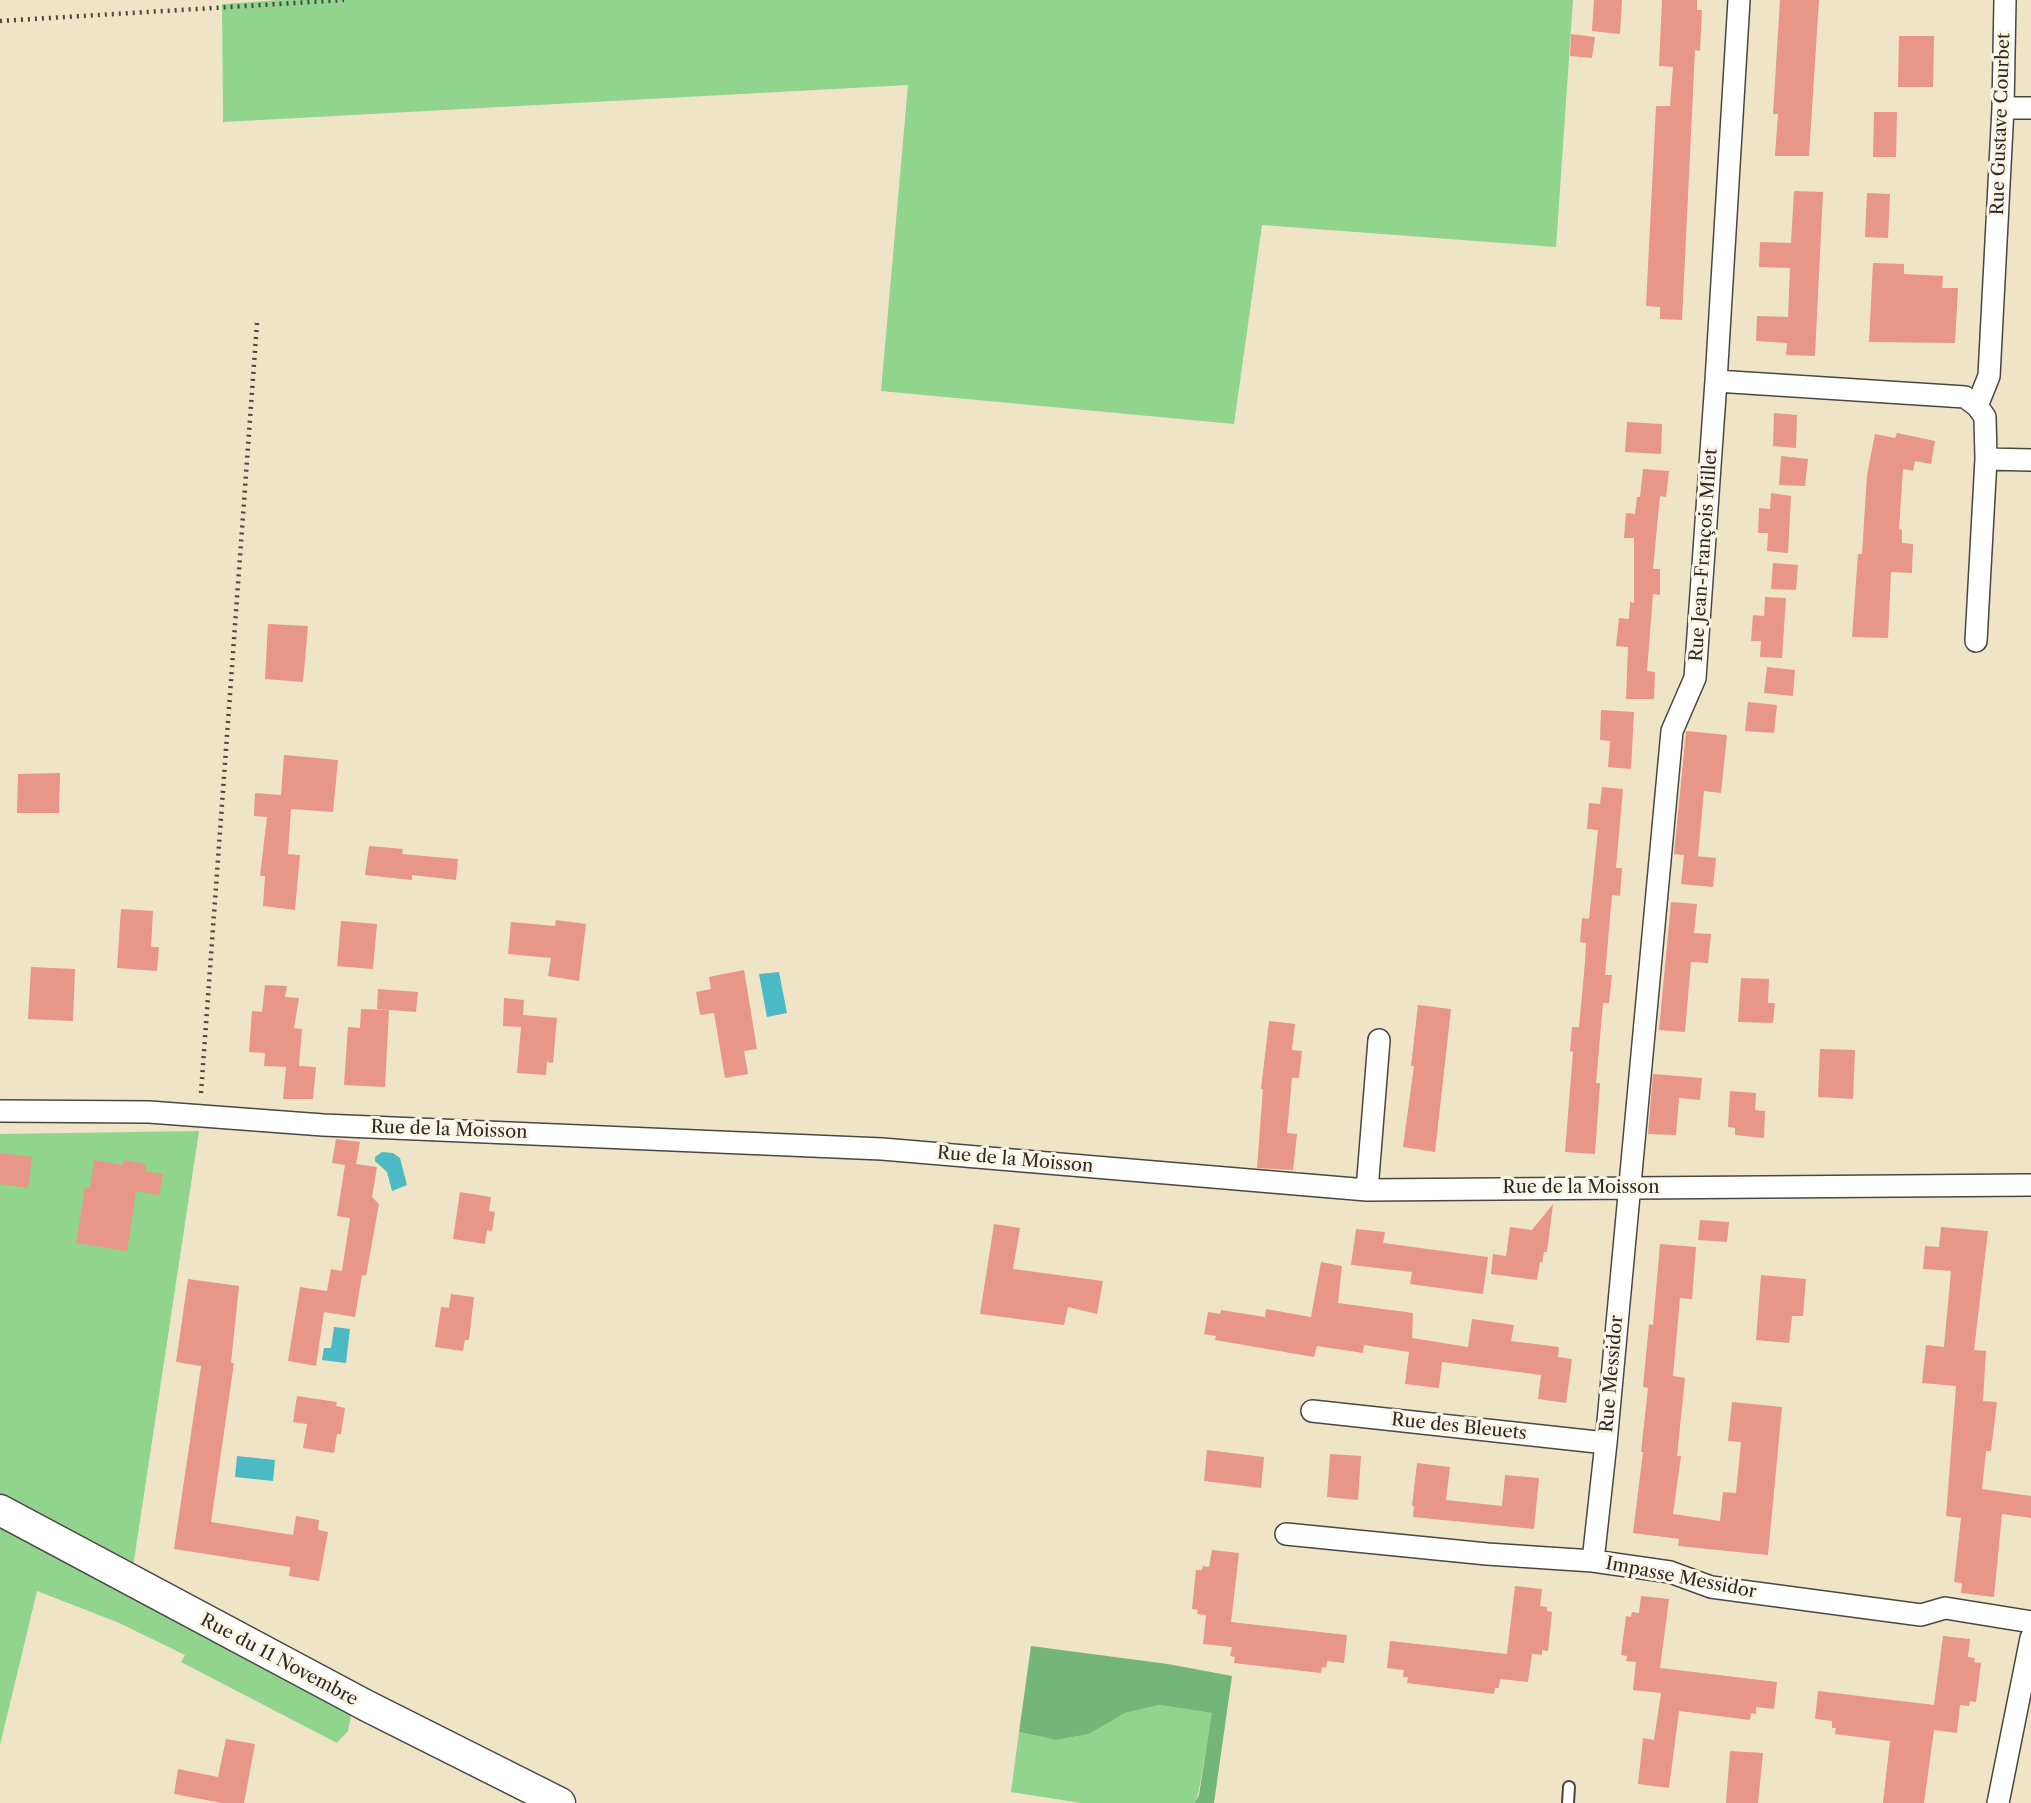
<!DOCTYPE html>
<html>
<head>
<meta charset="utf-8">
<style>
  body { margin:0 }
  canvas { display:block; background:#f0e4c6 }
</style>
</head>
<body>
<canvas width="2031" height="1803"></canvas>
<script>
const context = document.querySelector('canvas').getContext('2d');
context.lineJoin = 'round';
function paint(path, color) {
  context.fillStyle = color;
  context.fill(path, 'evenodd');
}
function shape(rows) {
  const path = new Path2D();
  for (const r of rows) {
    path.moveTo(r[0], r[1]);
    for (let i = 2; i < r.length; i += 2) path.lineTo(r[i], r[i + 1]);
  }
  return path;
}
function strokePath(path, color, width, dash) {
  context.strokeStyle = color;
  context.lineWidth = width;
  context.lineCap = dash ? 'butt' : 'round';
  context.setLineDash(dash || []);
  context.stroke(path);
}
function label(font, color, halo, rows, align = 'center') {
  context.font = font + ' "Libre Caslon Text",serif';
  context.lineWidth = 6;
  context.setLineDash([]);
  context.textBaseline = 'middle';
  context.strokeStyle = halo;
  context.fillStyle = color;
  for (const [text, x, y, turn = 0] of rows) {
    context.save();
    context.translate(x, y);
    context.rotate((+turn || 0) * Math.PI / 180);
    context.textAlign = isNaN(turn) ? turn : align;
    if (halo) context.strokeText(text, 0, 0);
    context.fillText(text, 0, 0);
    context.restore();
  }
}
paint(shape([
  [280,0,1573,0,1556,247,1262,225,1234,424,881,391,908,85,223,122,222,4],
  [199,1131,133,1567,0,1495,0,1134],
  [0,1526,351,1715,348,1731,337,1743,181,1662,185,1655,117,1622,37,1591,0,1745],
  [1160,1705,1213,1713,1198,1795,1194,1803,1081,1803,1011,1792,1019,1732,1056,1740,1089,1734,1125,1713]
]), '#91d48d');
paint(shape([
  [1031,1646,1168,1664,1232,1676,1214,1803,1194,1803,1199,1795,1212,1713,1160,1705,1125,1713,1089,1734,1056,1740,1019,1732]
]), '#74b678');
paint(shape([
  [779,972,787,1013,767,1017,759,974],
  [382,1152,393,1153,400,1158,407,1185,392,1191,387,1172,375,1161,375,1157],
  [334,1327,350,1329,346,1363,322,1360,324,1348,331,1348],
  [237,1456,275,1460,273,1481,235,1477]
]), '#4cbac5');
paint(shape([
  [1594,0,1622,0,1620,34,1592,31],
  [1662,0,1697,0,1697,10,1702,10,1700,51,1695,50,1682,320,1660,319,1660,307,1646,306,1656,106,1670,106,1673,67,1659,66],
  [1780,0,1819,0,1809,156,1775,156,1778,114,1773,114],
  [1571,34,1595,37,1592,58,1570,56],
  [1899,36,1934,36,1933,87,1898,87],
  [1874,112,1897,112,1896,157,1873,157],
  [1794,191,1823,192,1815,356,1786,355,1787,343,1756,341,1757,316,1788,317,1790,268,1759,267,1760,242,1791,243],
  [1867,193,1890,194,1888,238,1865,237],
  [1873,263,1904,264,1904,274,1943,276,1942,288,1958,288,1955,343,1869,342],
  [1774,413,1797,415,1796,448,1773,446],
  [1627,422,1662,424,1661,454,1625,452],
  [1897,433,1935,441,1931,464,1915,461,1913,471,1903,469,1899,529,1902,530,1902,543,1913,544,1912,573,1891,572,1888,638,1852,637,1858,554,1862,554,1867,475,1875,434,1895,438],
  [1781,456,1808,459,1805,486,1779,485],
  [1643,469,1669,471,1666,497,1660,496,1653,569,1660,569,1660,595,1653,594,1647,671,1655,672,1654,699,1626,699,1628,647,1616,646,1619,618,1629,619,1630,602,1634,603,1634,538,1624,538,1626,513,1635,514,1637,497,1640,497],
  [1771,493,1791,496,1788,553,1767,551,1768,533,1758,533,1759,508,1770,509],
  [1773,563,1798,565,1796,590,1771,589],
  [1765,597,1786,598,1782,658,1760,657,1761,641,1751,641,1753,615,1764,616],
  [268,624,308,626,303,682,265,679],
  [1767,667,1795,670,1793,696,1764,693],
  [1748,702,1777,705,1774,733,1745,731],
  [1601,710,1634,712,1631,769,1608,767,1610,741,1600,740],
  [1686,731,1727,735,1721,793,1704,791,1698,856,1695,856,1716,858,1713,887,1681,884,1684,855,1674,854],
  [284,755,338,760,333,812,291,809,288,854,300,855,295,910,263,906,265,876,260,876,267,817,254,816,255,793,281,795],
  [60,773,59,813,17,813,18,774],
  [1602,787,1623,789,1616,868,1622,868,1620,896,1612,895,1605,975,1612,975,1609,1003,1603,1003,1596,1083,1600,1083,1595,1154,1565,1152,1573,1052,1570,1051,1572,1027,1579,1027,1585,962,1586,943,1580,942,1582,918,1589,919,1598,830,1587,829,1589,803,1600,804],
  [369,846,403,849,402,854,458,859,456,880,412,875,412,880,365,875],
  [1671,902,1697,904,1694,933,1711,934,1708,963,1691,962,1685,1032,1659,1030],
  [121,909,153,911,151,947,159,947,157,971,117,968],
  [556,920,586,924,579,981,548,976,551,958,508,954,511,922,555,926],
  [341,921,377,924,373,969,337,966],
  [31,967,75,969,73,1021,28,1019],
  [744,970,757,1049,744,1051,748,1074,725,1078,714,1013,700,1015,696,992,711,989,709,977],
  [1741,978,1769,979,1768,1003,1775,1003,1773,1023,1738,1022],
  [265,985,287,986,285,997,299,998,294,1028,302,1029,299,1066,316,1067,313,1099,283,1099,286,1067,264,1066,265,1053,249,1052,252,1011,262,1012],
  [378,989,418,992,416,1012,377,1009],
  [504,998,524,1000,523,1015,557,1018,553,1063,547,1062,546,1075,517,1073,521,1027,503,1026],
  [1418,1005,1451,1009,1435,1152,1403,1147,1414,1066,1411,1066],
  [361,1009,389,1010,385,1087,344,1085,348,1027,360,1028],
  [1269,1021,1295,1024,1292,1050,1302,1051,1299,1078,1292,1078,1287,1133,1297,1134,1293,1170,1257,1168,1263,1089,1261,1089],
  [1820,1049,1855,1050,1853,1099,1818,1097],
  [1653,1074,1702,1078,1700,1100,1679,1098,1676,1135,1648,1134],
  [1730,1091,1756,1093,1755,1110,1765,1111,1764,1138,1735,1135,1735,1128,1728,1127],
  [336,1139,360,1142,356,1164,377,1167,372,1197,379,1204,366,1276,362,1275,355,1317,324,1312,316,1366,288,1361,300,1287,327,1291,331,1269,342,1271,350,1218,337,1216,345,1165,332,1163],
  [0,1153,32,1157,28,1188,0,1184],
  [94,1160,123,1165,124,1160,146,1164,145,1171,163,1174,159,1195,136,1191,127,1251,76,1243,85,1187,90,1188],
  [460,1192,491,1197,489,1211,495,1212,492,1231,487,1230,485,1244,453,1239],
  [1553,1204,1547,1252,1544,1252,1542,1263,1540,1262,1537,1280,1491,1274,1493,1254,1506,1256,1510,1227,1532,1230],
  [1700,1220,1729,1222,1727,1242,1698,1240],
  [994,1224,1020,1228,1013,1269,1103,1281,1097,1314,1068,1307,1064,1325,980,1314],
  [1941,1227,1988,1231,1974,1350,1986,1351,1983,1401,1997,1402,1991,1451,1986,1451,1982,1489,2031,1496,2031,1518,2002,1514,1994,1597,1961,1593,1962,1583,1954,1582,1961,1518,1946,1516,1956,1386,1922,1383,1926,1345,1944,1347,1951,1271,1923,1269,1925,1246,1939,1247],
  [1356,1229,1385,1232,1383,1243,1488,1257,1483,1294,1410,1284,1412,1272,1351,1265],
  [1660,1244,1696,1247,1692,1299,1680,1298,1673,1376,1685,1378,1677,1456,1681,1456,1673,1514,1720,1521,1723,1492,1736,1493,1741,1442,1728,1441,1732,1402,1782,1407,1768,1555,1678,1546,1679,1539,1633,1533,1643,1452,1641,1452,1648,1388,1643,1387,1649,1324,1653,1325],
  [1321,1262,1342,1266,1338,1303,1413,1313,1412,1338,1468,1347,1472,1319,1514,1325,1511,1341,1559,1347,1558,1357,1572,1359,1566,1403,1538,1399,1541,1375,1442,1362,1439,1388,1405,1384,1409,1352,1364,1345,1363,1353,1317,1346,1314,1357,1215,1340,1216,1336,1204,1334,1208,1312,1220,1314,1221,1310,1265,1317,1266,1309,1311,1317],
  [1761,1275,1806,1279,1803,1316,1792,1316,1789,1343,1756,1340],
  [188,1279,239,1286,231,1363,234,1363,211,1522,293,1535,296,1516,319,1520,318,1530,328,1532,319,1581,289,1576,290,1567,174,1549,201,1366,176,1362],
  [451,1294,474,1297,469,1340,465,1340,463,1351,435,1347,441,1307,449,1308],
  [297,1396,337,1402,336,1406,345,1408,341,1434,337,1434,334,1453,303,1448,307,1424,293,1422],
  [1207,1450,1264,1457,1261,1488,1204,1481],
  [1330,1454,1361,1456,1358,1500,1327,1497],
  [1417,1463,1450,1467,1446,1500,1502,1506,1505,1475,1539,1478,1534,1529,1413,1517,1414,1506,1412,1506],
  [1212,1550,1239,1553,1231,1622,1347,1635,1344,1663,1327,1661,1326,1668,1322,1667,1321,1673,1234,1663,1235,1657,1230,1656,1232,1647,1203,1644,1206,1615,1197,1614,1198,1610,1192,1609,1196,1570,1202,1570,1203,1566,1209,1567],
  [1515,1586,1542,1589,1540,1606,1547,1607,1547,1611,1552,1612,1548,1651,1542,1650,1542,1655,1532,1654,1528,1682,1500,1679,1499,1688,1495,1688,1494,1694,1407,1683,1408,1677,1403,1677,1404,1670,1387,1668,1390,1641,1507,1654],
  [1641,1596,1669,1599,1660,1668,1777,1682,1774,1709,1756,1707,1756,1714,1751,1713,1750,1720,1679,1711,1669,1788,1638,1784,1643,1738,1654,1740,1661,1693,1633,1690,1636,1662,1626,1661,1627,1656,1621,1655,1626,1616,1631,1617,1632,1612,1639,1613],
  [1943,1636,1970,1639,1968,1657,1975,1658,1974,1662,1981,1663,1976,1702,1970,1701,1969,1706,1960,1705,1957,1733,1934,1730,1924,1803,1883,1803,1890,1741,1835,1734,1836,1728,1832,1728,1832,1721,1815,1719,1818,1691,1934,1705],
  [226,1739,255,1744,244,1803,222,1803,174,1794,178,1769,218,1777],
  [1730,1751,1763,1753,1758,1803,1726,1803]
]), '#e89688');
const lane = shape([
  [1568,1803,1569,1787]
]);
const street = shape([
  [2003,108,2031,108],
  [1716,381,1965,397,1977,406,1985,417,1986,459,2031,460],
  [1977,406,1989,376,2003,108,2005,0],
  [1976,641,1986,459],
  [0,1111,149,1112,323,1125,882,1149,1367,1190,2031,1185],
  [1367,1190,1379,1040],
  [1312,1411,1606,1443],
  [1286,1534,1487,1554,1593,1561,1670,1572,1711,1587,1921,1615,1945,1608,2031,1622],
  [1593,1561,1606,1443,1672,731,1695,678,1716,381,1739,0],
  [1998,1803,2031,1638]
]);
const secondary = shape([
  [0,1510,367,1706,560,1803]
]);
strokePath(lane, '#494742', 14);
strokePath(street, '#494742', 24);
strokePath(secondary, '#494742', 33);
strokePath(shape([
  [0,21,344,0],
  [201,1093,257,323]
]), '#494742', 4.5, [2, 5]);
strokePath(lane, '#fff', 10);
strokePath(street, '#fff', 21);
strokePath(secondary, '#fff', 30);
label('18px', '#2b2b2b', '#fcf5e5', [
  ["Rue Gustave Courbet",2001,124,-88],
  ["Rue Jean-François Millet",1704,555,-86],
  ["Rue de la Moisson",449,1130,2],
  ["Rue de la Moisson",1015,1160,5],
  ["Rue de la Moisson",1581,1188],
  ["Rue Messidor",1612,1374,-85],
  ["Rue des Bleuets",1459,1427,6],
  ["Impasse Messidor",1681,1578,11],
  ["Rue du 11 Novembre",279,1660,28]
]);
</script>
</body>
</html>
